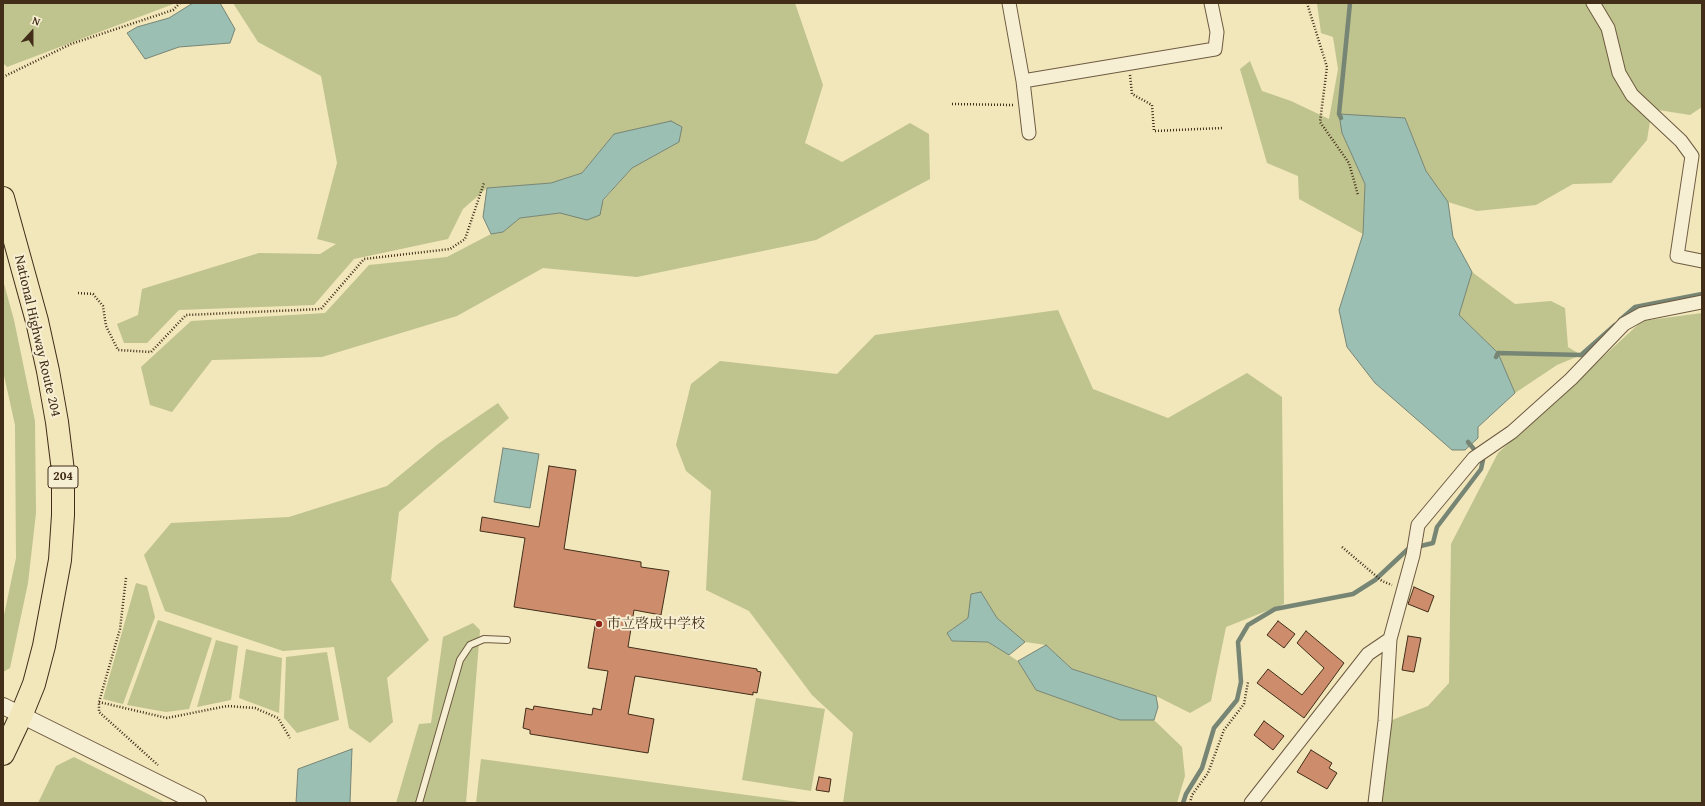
<!DOCTYPE html>
<html>
<head>
<meta charset="utf-8">
<style>
  body { margin:0 }
  #map { position:relative; width:1705px; height:806px; overflow:hidden; background:#f2e6bb; font-family:"Gentium Book Plus",serif }
  canvas { display:block }
  .frame { position:absolute; inset:0; border:4px solid #412d18; pointer-events:none }
  .north { position:absolute; left:12px; top:12px; width:40px; height:40px; -webkit-text-stroke:3px #f7efd3; paint-order:stroke; rotate:21deg; font-size:11px; font-weight:700; line-height:16px; text-align:center; color:#412d18 }
  .north::after { content:''; display:block; margin:auto; width:14px; height:18px; background:#412d18; clip-path:polygon(50% 0,100% 100%,50% 72%,0 100%) }
</style>
</head>
<body>
<div id="map">
<canvas width="1705" height="806"></canvas>
<div class="frame"></div>
<div class="north">N</div>
</div>
<script>
const context = document.querySelector('canvas').getContext('2d');
context.lineJoin = 'round';
function paint(path, color) {
  context.fillStyle = color;
  context.fill(path, 'evenodd');
}
function shape(rows) {
  const path = new Path2D();
  for (const r of rows) {
    path.moveTo(r[0], r[1]);
    for (let i = 2; i < r.length; i += 2) path.lineTo(r[i], r[i + 1]);
  }
  return path;
}
function strokePath(path, color, width, dash) {
  context.strokeStyle = color;
  context.lineWidth = width;
  context.lineCap = dash ? 'butt' : 'round';
  context.setLineDash(dash || []);
  context.stroke(path);
}
function label(font, color, halo, rows, align = 'center') {
  context.font = font + ' "Gentium Book Plus","Noto Serif JP",serif';
  context.lineWidth = 4;
  context.setLineDash([]);
  context.textBaseline = 'middle';
  context.strokeStyle = halo;
  context.fillStyle = color;
  for (const [text, x, y, turn = 0] of rows) {
    context.save();
    context.translate(x, y);
    context.rotate((+turn || 0) * Math.PI / 180);
    context.textAlign = isNaN(turn) ? turn : align;
    if (halo) context.strokeText(text, 0, 0);
    context.fillText(text, 0, 0);
    context.restore();
  }
}
paint(shape([
  [3,3,176,3,7,67,3,63],
  [233,3,795,3,823,85,805,143,842,162,910,123,929,134,930,179,816,240,637,277,543,268,457,316,322,357,212,360,172,412,150,405,141,367,191,321,325,313,369,265,447,257,491,234,503,232,520,218,560,213,603,201,632,168,679,142,614,134,582,173,551,183,487,188,463,209,448,239,354,259,314,305,179,310,147,343,124,343,117,324,138,315,142,289,259,253,320,254,336,244,317,239,337,163,321,76,258,42],
  [1317,3,1702,3,1702,107,1690,115,1652,109,1647,140,1611,183,1573,184,1536,205,1477,211,1448,202,1426,171,1405,118,1342,133,1365,184,1363,234,1299,199,1298,176,1267,163,1240,69,1250,61,1262,91,1291,101,1329,119,1338,69,1333,37,1321,33],
  [1472,272,1515,304,1551,301,1565,308,1568,347,1581,355,1557,365,1515,393,1498,353,1459,315],
  [3,280,14,320,35,421,36,513,28,583,10,668,3,672,3,620,16,558,15,425,3,371],
  [1058,310,1093,389,1168,418,1247,373,1282,397,1284,604,1226,627,1211,701,1190,713,1156,696,1072,669,1046,645,1025,642,997,618,981,592,968,618,947,633,952,641,988,642,1018,661,1036,690,1120,720,1154,720,1182,747,1185,776,1177,803,843,803,853,733,812,695,749,611,706,590,711,491,686,471,676,445,691,384,720,361,837,374,875,335],
  [1702,313,1702,803,1381,803,1392,720,1428,706,1449,683,1451,544,1498,453,1642,321],
  [498,403,509,418,399,512,391,580,429,640,387,678,393,722,370,743,349,728,334,647,283,651,165,611,144,555,171,523,289,517,387,486,438,444],
  [136,583,147,586,155,617,123,704,103,699],
  [158,620,212,638,189,709,166,712,127,705],
  [473,623,480,630,466,803,396,803,419,724,431,723,443,637],
  [216,640,238,646,231,700,197,707],
  [246,649,282,658,279,713,239,698],
  [327,652,339,720,297,733,284,718,286,657],
  [756,698,825,709,811,791,742,780],
  [74,757,166,803,38,803,56,766],
  [481,759,806,803,476,803]
]), '#bfc38d');
const water = shape([
  [193,3,220,3,235,29,230,43,179,47,145,59,127,33,137,27,169,18,193,3],
  [1339,114,1405,118,1426,171,1448,202,1453,237,1472,272,1459,315,1498,353,1515,393,1478,427,1478,438,1465,450,1452,450,1375,383,1347,347,1339,310,1363,234,1365,184,1342,133,1339,114],
  [671,121,682,127,679,142,632,168,603,200,600,215,587,220,560,213,520,218,503,232,491,234,483,217,487,188,551,183,582,173,614,134,671,121],
  [503,448,539,454,530,508,494,502,503,448],
  [981,592,997,618,1025,642,1009,655,988,642,952,641,947,633,968,618,971,594,981,592],
  [1046,645,1072,669,1156,696,1158,707,1154,720,1120,720,1036,690,1018,661,1046,645],
  [352,749,350,803,296,803,298,769,352,749]
]);
paint(water, '#9bbfb3');
strokePath(water, '#778575', 1);
strokePath(shape([
  [1341,118,1339,114,1350,3],
  [1620,320,1635,307,1702,294],
  [1496,357,1498,353,1581,355,1615,325],
  [1183,803,1186,794,1202,768,1214,728,1237,700,1241,682,1238,642,1248,625,1275,609,1353,594,1375,580,1408,549,1433,543,1437,527,1481,469,1483,460,1468,442]
]), '#778575', 4.5);
const building = shape([
  [549,466,576,470,564,549,641,562,641,567,669,571,661,615,634,610,628,647,757,669,757,671,761,672,757,693,753,692,753,695,635,676,628,714,654,719,648,753,530,734,530,730,523,728,526,708,533,710,534,706,592,715,593,708,601,710,608,671,588,668,596,620,514,607,525,538,480,531,482,517,539,527,549,466],
  [1414,587,1434,596,1428,612,1408,604,1414,587],
  [1278,621,1295,634,1284,648,1267,635,1278,621],
  [1306,631,1344,663,1304,718,1257,683,1268,669,1302,695,1324,668,1297,643,1306,631],
  [1408,636,1421,638,1414,672,1402,670,1408,636],
  [1264,721,1284,736,1273,750,1254,735,1264,721],
  [1311,750,1332,763,1329,768,1337,773,1327,789,1297,772,1311,750],
  [819,777,831,779,829,792,816,790,819,777]
]);
paint(building, '#cd8d6c');
strokePath(building, '#412d18', 1);
const service = shape([
  [419,803,460,660,470,645,484,639,507,640]
]);
const minor = shape([
  [1009,3,1023,81,1029,133],
  [1593,3,1608,28,1619,73,1632,95,1681,141,1692,156,1677,256,1702,261],
  [1023,81,1215,49,1217,32,1211,3],
  [1251,803,1368,654,1390,639],
  [1375,803,1385,721,1390,639,1413,555,1418,525,1474,458,1512,432,1571,379,1624,324,1642,314,1702,302]
]);
const tertiary = shape([
  [3,706,198,803]
]);
const trunk = shape([
  [3,198,37,321,48,371,57,422,63,471,63,515,60,560,44,646,34,684,21,716,3,754]
]);
strokePath(service, '#6d5b41', 8);
strokePath(minor, '#6d5b41', 15);
strokePath(tertiary, '#6d5b41', 18);
strokePath(trunk, '#412d18', 24);
strokePath(shape([
  [1307,3,1327,67,1320,122,1349,163,1358,195],
  [1130,75,1132,94,1152,105,1154,131,1222,128],
  [3,77,71,44,173,10,180,3],
  [952,104,1013,105],
  [78,293,93,294,103,306,106,326,118,350,151,352,186,315,321,309,364,259,450,249,465,239,484,183],
  [1342,547,1382,581,1392,585],
  [126,578,120,629,99,702,99,712,158,765],
  [99,702,167,718,227,706,255,708,278,718,290,738],
  [1190,803,1192,795,1208,773,1224,730,1244,704,1248,682]
]), '#412d18', 2.5, [1, 2]);
strokePath(service, '#f7efd3', 6);
strokePath(minor, '#f7efd3', 13);
strokePath(tertiary, '#f7efd3', 16);
strokePath(trunk, '#f2e6bb', 22);
for (const [x, y, r, color] of [
  [599,624,4,"#8f2418"]
]) {
  const dot = new Path2D();
  dot.arc(x, y, r, 0, 2 * Math.PI);
  context.fillStyle = color;
  context.fill(dot);
  strokePath(dot, '#f7efd3', 1.5);
}
for (const [x, y, w] of [
  [63,477,30]
]) {
  const box = new Path2D();
  box.roundRect(x - w / 2, y - 11, w, 22, 3);
  context.fillStyle = '#f7efd3';
  context.fill(box);
  strokePath(box, '#412d18', 1);
}
label('bold 13px', '#412d18', null, [
  ["204",63,477]
]);
label('14px', '#412d18', '#f7efd3', [
  ["National Highway Route 204",37,336,77]
]);
label('14px', '#412d18', '#f7efd3', [
  ["市立啓成中学校",607,624]
], 'left');
</script>
</body>
</html>
